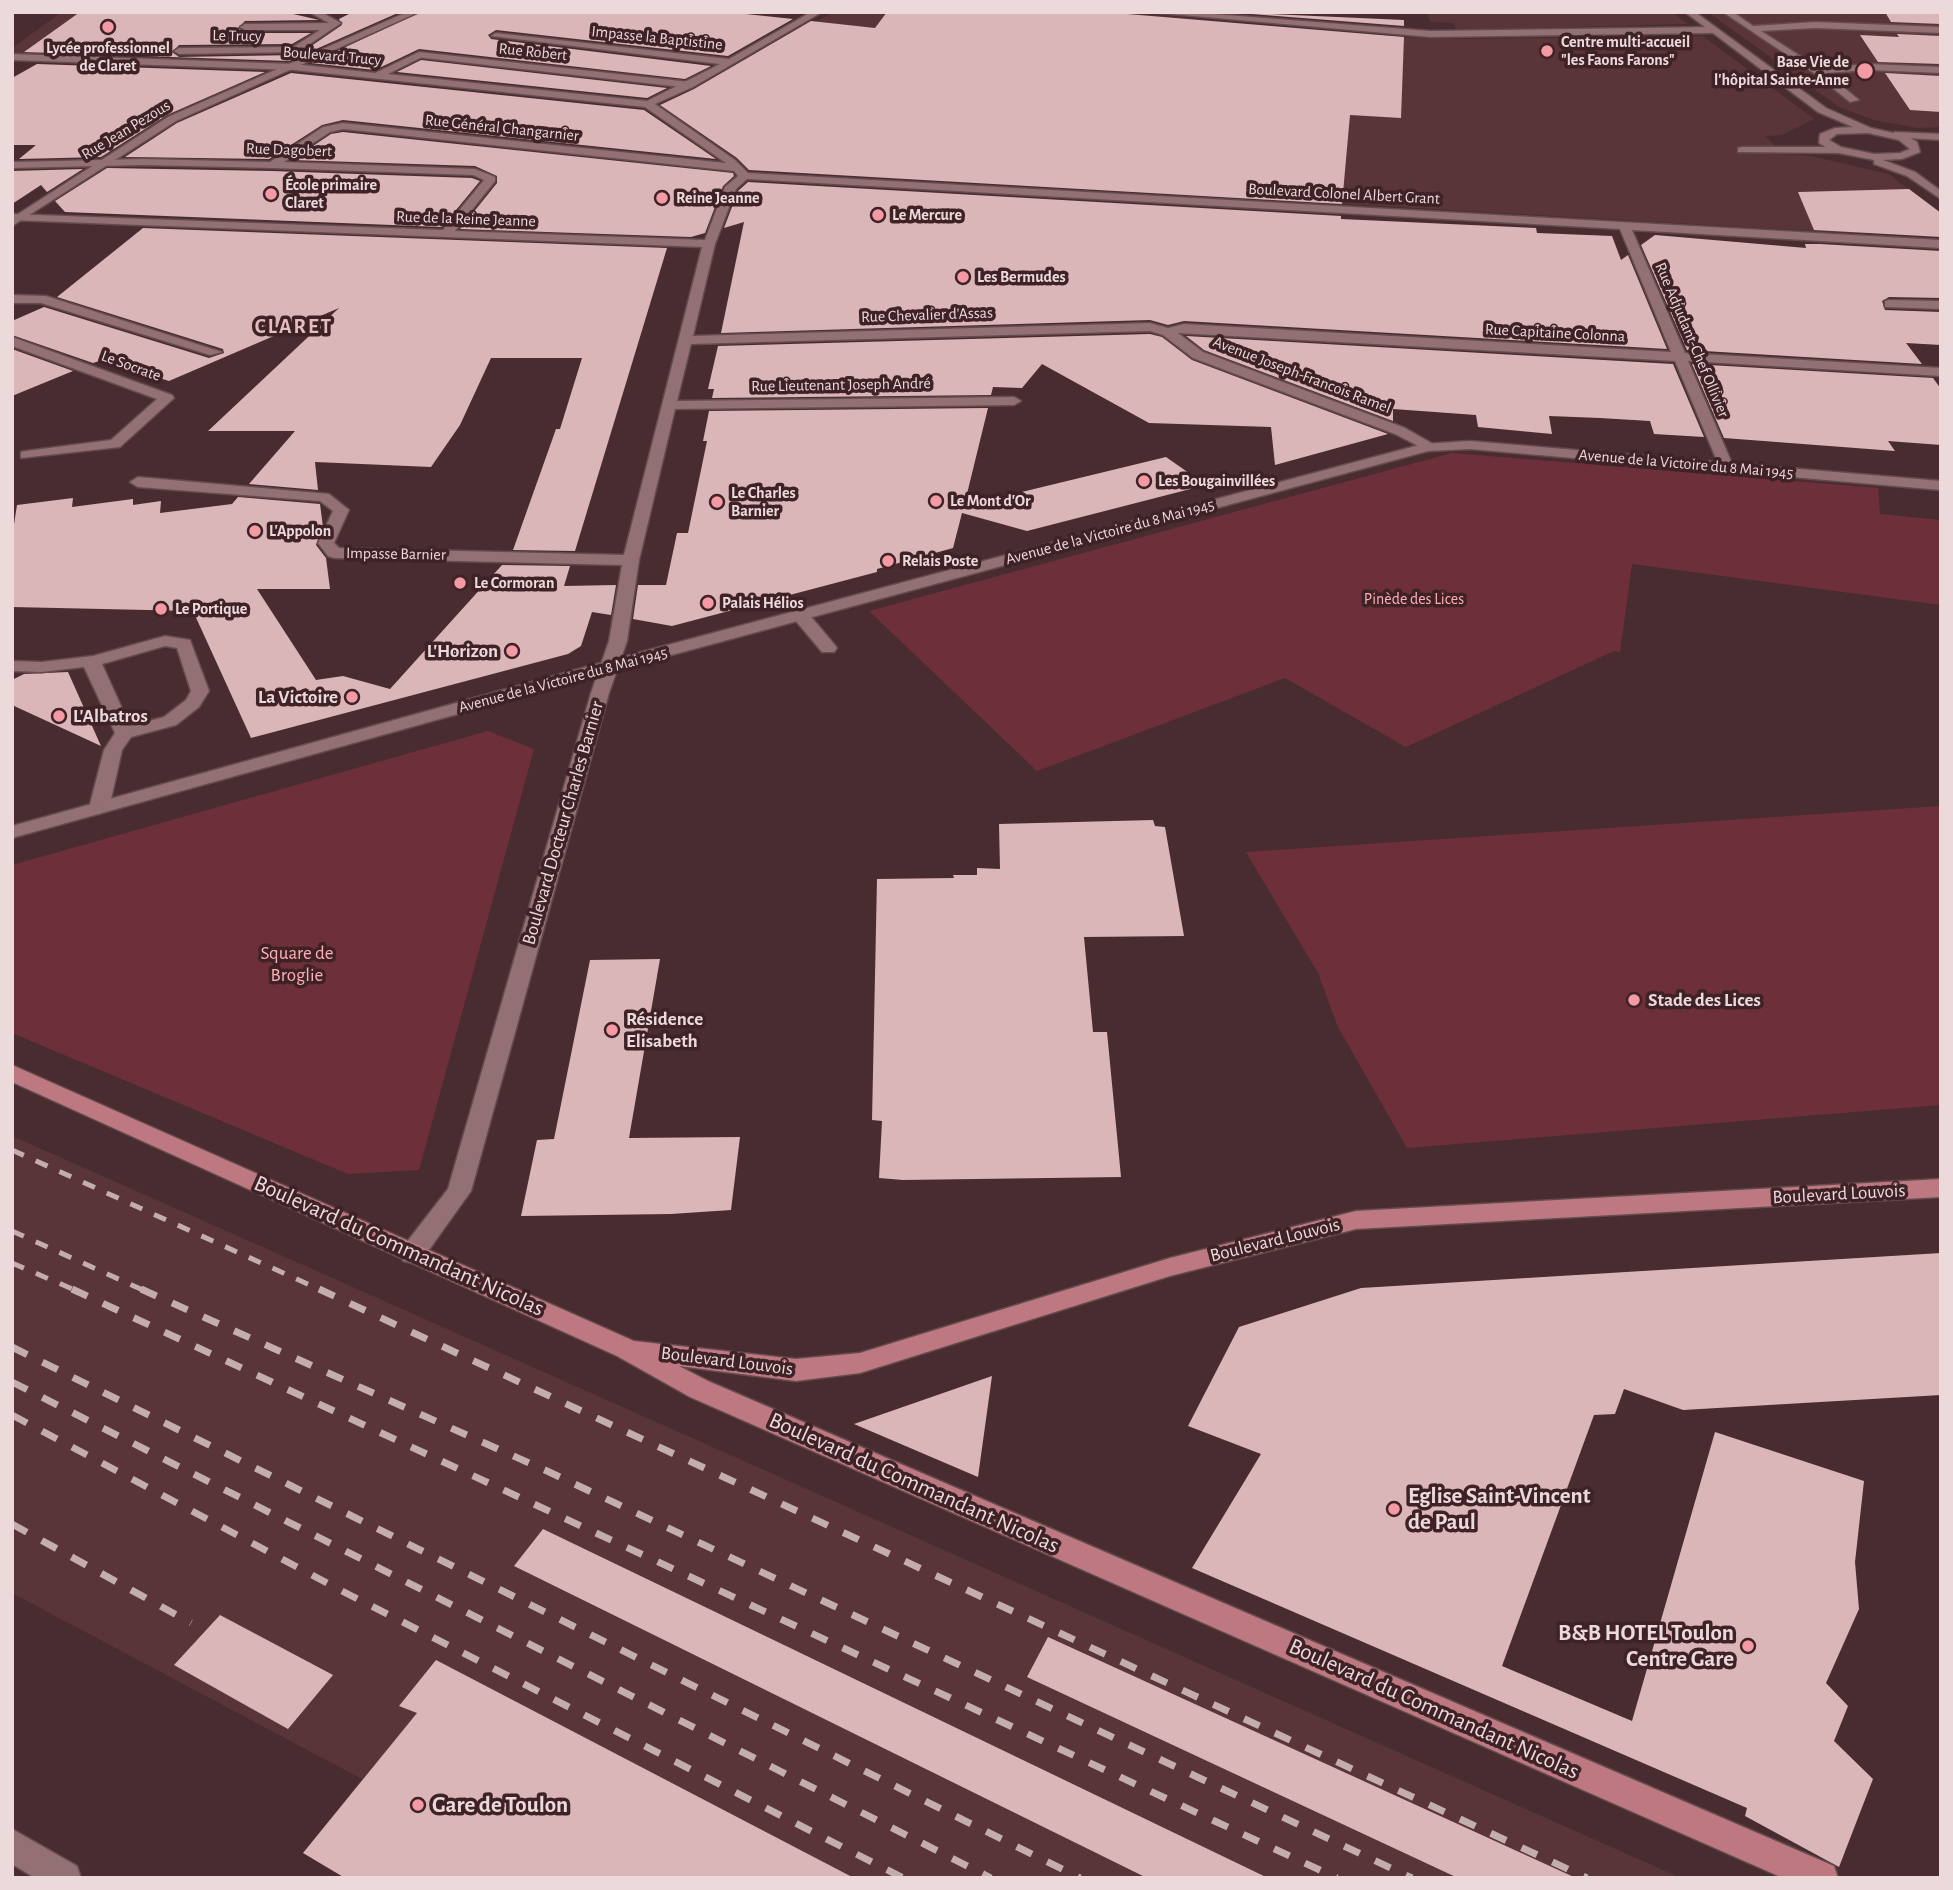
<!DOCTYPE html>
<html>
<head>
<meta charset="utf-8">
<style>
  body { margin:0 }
  #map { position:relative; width:1953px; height:1890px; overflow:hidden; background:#492c2f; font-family:"Alegreya Sans",sans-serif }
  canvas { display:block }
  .frame { position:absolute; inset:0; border:14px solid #ecd9da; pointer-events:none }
</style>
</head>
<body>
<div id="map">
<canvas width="1953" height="1890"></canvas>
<div class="frame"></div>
</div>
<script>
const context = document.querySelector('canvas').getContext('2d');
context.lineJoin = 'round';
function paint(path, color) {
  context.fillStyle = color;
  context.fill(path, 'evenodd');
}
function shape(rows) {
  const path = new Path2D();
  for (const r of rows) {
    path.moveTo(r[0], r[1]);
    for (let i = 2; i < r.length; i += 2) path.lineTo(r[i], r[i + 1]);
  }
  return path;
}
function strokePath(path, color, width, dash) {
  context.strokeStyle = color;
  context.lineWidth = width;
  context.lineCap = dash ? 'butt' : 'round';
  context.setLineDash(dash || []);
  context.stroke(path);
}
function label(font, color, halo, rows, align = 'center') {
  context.font = font + ' "Alegreya Sans",sans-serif';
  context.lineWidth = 7;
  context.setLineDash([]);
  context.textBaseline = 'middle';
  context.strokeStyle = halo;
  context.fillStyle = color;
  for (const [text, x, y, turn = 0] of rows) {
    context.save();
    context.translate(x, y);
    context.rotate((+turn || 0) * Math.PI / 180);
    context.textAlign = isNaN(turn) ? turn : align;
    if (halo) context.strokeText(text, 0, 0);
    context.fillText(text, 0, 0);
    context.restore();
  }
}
paint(shape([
  [62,12,196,12,130,57,12,54,12,48],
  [834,12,1121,12,1392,37,1462,39,1703,36,1814,119,1782,135,1765,136,1784,154,1811,156,1889,174,1929,205,1856,213,1866,234,775,171,668,105],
  [1426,12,1672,12,1688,24,1457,30,1453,23,1431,22],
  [1708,12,1941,12,1941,127,1917,128,1874,120,1839,107],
  [12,1136,292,1260,1681,1878,345,1878,303,1853,362,1779,12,1593]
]), '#593539');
paint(shape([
  [1452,453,1878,488,1880,514,1941,520,1941,605,1632,564,1620,652,1614,651,1406,747,1285,678,1037,771,869,611],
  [488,731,534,749,419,1170,348,1174,12,1033,12,865],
  [1941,806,1941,1105,1407,1148,1338,1027,1318,973,1246,852]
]), '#6d303a');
paint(shape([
  [80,12,289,13,319,20,245,21,238,28,245,33,311,33,292,44,179,45,172,52,179,57,298,55,342,25,339,19,353,12,400,12,289,61,24,52],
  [421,12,727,12,793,19,728,56,496,30,488,35,491,39,711,66,685,79,419,49,375,70,311,63],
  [887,12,1103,12,1404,37,1401,118,1350,115,1342,204,749,170,737,158,660,105,694,89,811,21,875,28],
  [1226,12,1404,20,1404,26],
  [1885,12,1941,12,1941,24,1891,22],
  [1897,34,1941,36,1941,64,1878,62,1860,35,1899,37],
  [421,60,667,88,647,98,397,72],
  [37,64,265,72,167,115,101,157,19,159,36,145,12,145,12,78],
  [291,73,644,110,716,159,343,120,322,125,269,159,125,157,177,123],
  [1885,73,1941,76,1941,112,1910,110],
  [343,132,733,173,734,176,723,186,705,233,691,237,460,229,497,183,497,176,475,166,292,160,331,134],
  [107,168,272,171,472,178,480,181,442,227,65,212,55,201],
  [83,169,47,192,41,185,12,204,12,171],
  [748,182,1341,216,1341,219,1536,228,1537,233,1612,236,1621,260,1628,255,1667,349,1184,321,1168,325,1150,320,721,333,744,222,724,228,738,191],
  [1909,189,1941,213,1941,237,1814,230,1798,192],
  [143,228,667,248,575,551,513,550,556,429,560,429,582,358,491,358,460,425,431,467,315,462,318,490,249,484,295,431,208,431,339,308,169,381,102,360,93,363,12,335,12,321,44,307,209,358,224,353,223,349,57,297],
  [1655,235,1806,248,1805,244,1820,244,1941,251,1941,298,1889,297,1882,301,1885,310,1941,312,1941,345,1906,343,1922,364,1687,350,1641,245],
  [1150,334,1162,337,1192,360,1388,434,1275,465,1271,427,1149,423,1042,364,1022,388,993,387,991,395,712,398,714,389,708,389,718,346],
  [1186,336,1673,364,1704,437,1654,434,1650,421,1600,418,1549,416,1552,434,1478,427,1476,415,1393,409,1393,421,1204,350],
  [12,349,73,371,12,396],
  [1692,364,1933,378,1941,389,1941,445,1888,441,1895,451,1724,438],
  [988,408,964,506,1166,457,1206,485,1027,531,962,513,953,548,877,569,877,572,672,626,633,619,638,585,666,585,677,533,688,533,707,441,703,441,709,411],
  [238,497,320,504,323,527,316,545,326,558,330,589,257,589,316,680,343,676,390,689,502,565,570,566,564,586,616,585,611,615,592,612,581,646,568,654,251,738,193,611,12,607,12,537,17,505,73,498,72,507,133,499,133,505,161,501,160,513,232,504],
  [68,672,101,746,12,705,12,680,24,674],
  [1153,820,1155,826,1165,827,1184,936,1084,937,1093,1032,1107,1032,1121,1177,903,1180,879,1178,882,1121,872,1120,877,879,954,878,953,875,977,875,977,868,1000,869,999,824],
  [660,959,629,1138,740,1137,731,1210,671,1214,521,1216,537,1140,554,1139,590,960],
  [1941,1253,1941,1395,1683,1410,1624,1389,1615,1414,1594,1415,1502,1666,1632,1721,1715,1432,1864,1481,1855,1562,1859,1609,1826,1683,1848,1706,1834,1741,1873,1779,1839,1867,1745,1816,1747,1808,1192,1568,1261,1454,1188,1426,1239,1327,1361,1288],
  [992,1376,978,1477,854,1424],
  [543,1529,1268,1878,1147,1878,514,1566],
  [220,1615,333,1675,288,1729,174,1665],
  [1048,1637,1576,1878,1458,1878,1027,1677],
  [436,1660,854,1878,345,1878,303,1853,417,1713,399,1706]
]), '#dbb6b9');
const lane = shape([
  [309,12,321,12,341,23,298,52,179,54,174,51,179,48,293,47,320,30,245,30,240,27,245,24,329,23,309,12],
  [1723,12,1733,12,1753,26,1815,22,1941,27,1941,33,1815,28,1761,31,1819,68,1869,64,1941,67,1941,73,1869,70,1826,73,1859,100,1850,102,1814,73,1723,12],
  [419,52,690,82,695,85,690,88,416,57,419,52],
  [1895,132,1941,134,1941,140,1891,137,1890,135,1895,132],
  [1742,147,1838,147,1843,150,1838,153,1738,152,1738,148,1742,147],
  [12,295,46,296,222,352,210,355,41,303,12,303,12,295],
  [1889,300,1941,301,1941,309,1885,307,1885,301,1889,300],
  [12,337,172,395,174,398,120,447,21,458,21,452,26,451,111,440,157,399,12,346,12,337],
  [801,611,807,612,834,644,837,648,834,652,822,652,795,620,793,616,795,612,801,611],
  [165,636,190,640,209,691,199,707,176,725,131,737,122,750,109,808,99,814,92,812,89,808,104,750,115,733,84,667,42,672,12,671,12,661,42,662,93,656,165,636],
  [165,646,177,648,191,691,186,700,164,717,130,726,102,664,165,646],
  [12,1829,77,1866,81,1878,35,1878,12,1864,12,1829]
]);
const street = shape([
  [811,12,822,12,693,87,655,104,735,160,748,173,1941,240,1941,248,1632,230,1685,353,1941,368,1941,376,1688,361,1734,468,1727,472,1720,468,1675,361,1178,333,1203,352,1405,428,1433,444,1433,450,1428,451,1395,434,1193,358,1163,335,1150,331,691,344,677,401,1014,397,1021,401,1014,405,675,409,639,560,627,641,609,693,471,1191,421,1261,412,1263,403,1261,400,1254,403,1247,448,1189,591,693,609,641,622,565,334,558,328,556,318,543,333,511,320,501,138,487,130,482,138,477,329,494,349,510,334,543,339,548,624,555,702,247,12,220,12,214,443,230,484,180,473,175,272,168,143,165,12,168,12,162,143,159,270,162,323,127,343,123,726,163,645,107,294,70,12,60,12,54,294,64,375,73,419,52,422,57,388,74,647,101,720,64,491,36,496,33,729,59,811,12],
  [343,129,734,171,738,176,725,187,705,240,455,231,495,181,495,177,475,169,284,162,330,132,343,129],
  [747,179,1620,229,1671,352,1184,324,1168,328,1150,323,693,336,715,244,736,189,747,179],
  [1148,12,1189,12,1430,31,1713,27,1718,30,1713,33,1430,37,1148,12]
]);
const secondary = shape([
  [407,12,419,12,176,121,12,226,12,218,168,117,407,12],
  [1685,12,1695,12,1826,108,1871,128,1907,136,1917,142,1920,152,1902,159,1883,160,1915,172,1941,191,1941,199,1907,176,1874,164,1874,160,1834,152,1819,143,1820,134,1835,128,1853,127,1818,112,1685,12],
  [1868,133,1899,140,1910,149,1900,153,1874,154,1841,147,1829,140,1837,134,1868,133],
  [1470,441,1941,481,1941,490,1470,449,1428,451,616,670,12,838,12,826,604,662,1423,444,1470,441]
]);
const primary = shape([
  [12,1065,634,1341,796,1359,860,1353,1170,1258,1356,1211,1941,1179,1941,1197,1356,1229,1170,1276,860,1373,796,1381,679,1366,708,1381,1834,1866,1838,1878,1783,1878,690,1397,617,1356,12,1082,12,1065]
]);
strokePath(lane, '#634b4e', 3);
strokePath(street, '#634b4e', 3);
strokePath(secondary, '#634b4e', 3);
strokePath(primary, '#634b4e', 3);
paint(lane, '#927073');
paint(street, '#927073');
paint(secondary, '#927073');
paint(primary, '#bd7881');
strokePath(shape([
  [12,1150,323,1291],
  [12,1231,145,1291],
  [12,1263,77,1291]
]), '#c3adaf', 5, [13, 13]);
strokePath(shape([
  [72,1289,1337,1878],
  [141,1289,547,1471,1412,1878],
  [319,1289,1587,1878],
  [12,1347,1080,1878],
  [12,1382,991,1878],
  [12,1415,342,1591,903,1878],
  [12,1524,191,1623]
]), '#c3adaf', 7, [17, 17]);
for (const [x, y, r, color] of [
  [108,27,7,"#f49aa5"],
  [1547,51,7,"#f49aa5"],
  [1865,71,9,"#f49aa5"],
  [271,194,7,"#f49aa5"],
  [662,198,7,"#f49aa5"],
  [878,215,7,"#f49aa5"],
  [963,277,7,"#f49aa5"],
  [1144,481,7,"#f49aa5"],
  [936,501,7,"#f49aa5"],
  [717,502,7,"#f49aa5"],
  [255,531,7,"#f49aa5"],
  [888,561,7,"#f49aa5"],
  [460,583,7,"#f49aa5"],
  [708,603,7,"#f49aa5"],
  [161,609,7,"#f49aa5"],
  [512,651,7,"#f49aa5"],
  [352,697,7,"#f49aa5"],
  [59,716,7,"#f49aa5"],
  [1634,1000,7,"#f49aa5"],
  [612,1030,7,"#f49aa5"],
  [1394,1509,7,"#f49aa5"],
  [1748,1646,7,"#f49aa5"],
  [418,1805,7,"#f49aa5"]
]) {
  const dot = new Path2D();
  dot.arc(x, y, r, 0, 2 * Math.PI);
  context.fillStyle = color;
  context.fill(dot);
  strokePath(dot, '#3e2225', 2.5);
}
label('16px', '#ecd9da', '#3e2225', [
  ["Le Trucy",237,36,1],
  ["Impasse la Baptistine",657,38,6],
  ["Rue Robert",533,52,6],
  ["Boulevard Trucy",332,56,5],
  ["Rue Général Changarnier",502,128,6],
  ["Rue Jean Pezous",126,130,-31],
  ["Rue Dagobert",289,150,2],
  ["Boulevard Colonel Albert Grant",1344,194,3],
  ["Rue de la Reine Jeanne",466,219,2],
  ["Rue Chevalier d'Assas",927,315,-2],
  ["Rue Capitaine Colonna",1555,333,3],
  ["Rue Adjudant-Chef Ollivier",1692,340,67],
  ["Le Socrate",131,366,20],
  ["Avenue Joseph-Francois Ramel",1302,375,21],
  ["Rue Lieutenant Joseph André",841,385,-1],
  ["Avenue de la Victoire du 8 Mai 1945",1686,464,5],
  ["Avenue de la Victoire du 8 Mai 1945",1110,532,-15],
  ["Impasse Barnier",396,554,1],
  ["Avenue de la Victoire du 8 Mai 1945",563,680,-15]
]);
label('bold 16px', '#ecd9da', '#3e2225', [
  ["Centre multi-accueil",1561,42],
  ["\"les Faons Farons\"",1561,60],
  ["Lycée professionnel",108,48,"center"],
  ["de Claret",108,66,"center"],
  ["Base Vie de",1849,62,"right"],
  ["l'hôpital Sainte-Anne",1849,80,"right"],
  ["École primaire",285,185],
  ["Claret",285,203],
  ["Reine Jeanne",676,198],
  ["Le Mercure",892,215],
  ["Les Bermudes",977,277],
  ["Les Bougainvillées",1158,481],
  ["Le Charles",731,493],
  ["Barnier",731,511],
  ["Le Mont d'Or",950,501],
  ["L'Appolon",269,531],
  ["Relais Poste",902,561],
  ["Le Cormoran",474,583],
  ["Palais Hélios",722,603],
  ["Le Portique",175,609]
], 'left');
label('16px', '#ffadb6', '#3e2225', [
  ["Pinède des Lices",1414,599]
]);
label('bold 19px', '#ecd9da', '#3e2225', [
  ["L'Horizon",498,651,"right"],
  ["La Victoire",338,697,"right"],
  ["L'Albatros",73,716],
  ["Stade des Lices",1648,1000],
  ["Résidence",626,1019],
  ["Elisabeth",626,1041]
], 'left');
label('19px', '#ecd9da', '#3e2225', [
  ["Boulevard Docteur Charles Barnier",563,823,-74],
  ["Boulevard Louvois",1839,1194,-3],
  ["Boulevard Louvois",1275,1240,-14],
  ["Boulevard Louvois",727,1361,7]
]);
label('19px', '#ffadb6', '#3e2225', [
  ["Square de",297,953],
  ["Broglie",297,975]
]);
context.letterSpacing = '2px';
label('bold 21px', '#e3bdc1', '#3e2225', [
  ["CLARET",294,327]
]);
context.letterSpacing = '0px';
label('23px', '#ecd9da', '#3e2225', [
  ["Boulevard du Commandant Nicolas",399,1246,24],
  ["Boulevard du Commandant Nicolas",914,1483,24],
  ["Boulevard du Commandant Nicolas",1434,1709,24]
]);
label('bold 23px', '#ecd9da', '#3e2225', [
  ["Eglise Saint-Vincent",1408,1496],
  ["de Paul",1408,1522],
  ["B&B HOTEL Toulon",1734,1633,"right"],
  ["Centre Gare",1734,1659,"right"],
  ["Gare de Toulon",432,1805]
], 'left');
</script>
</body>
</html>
